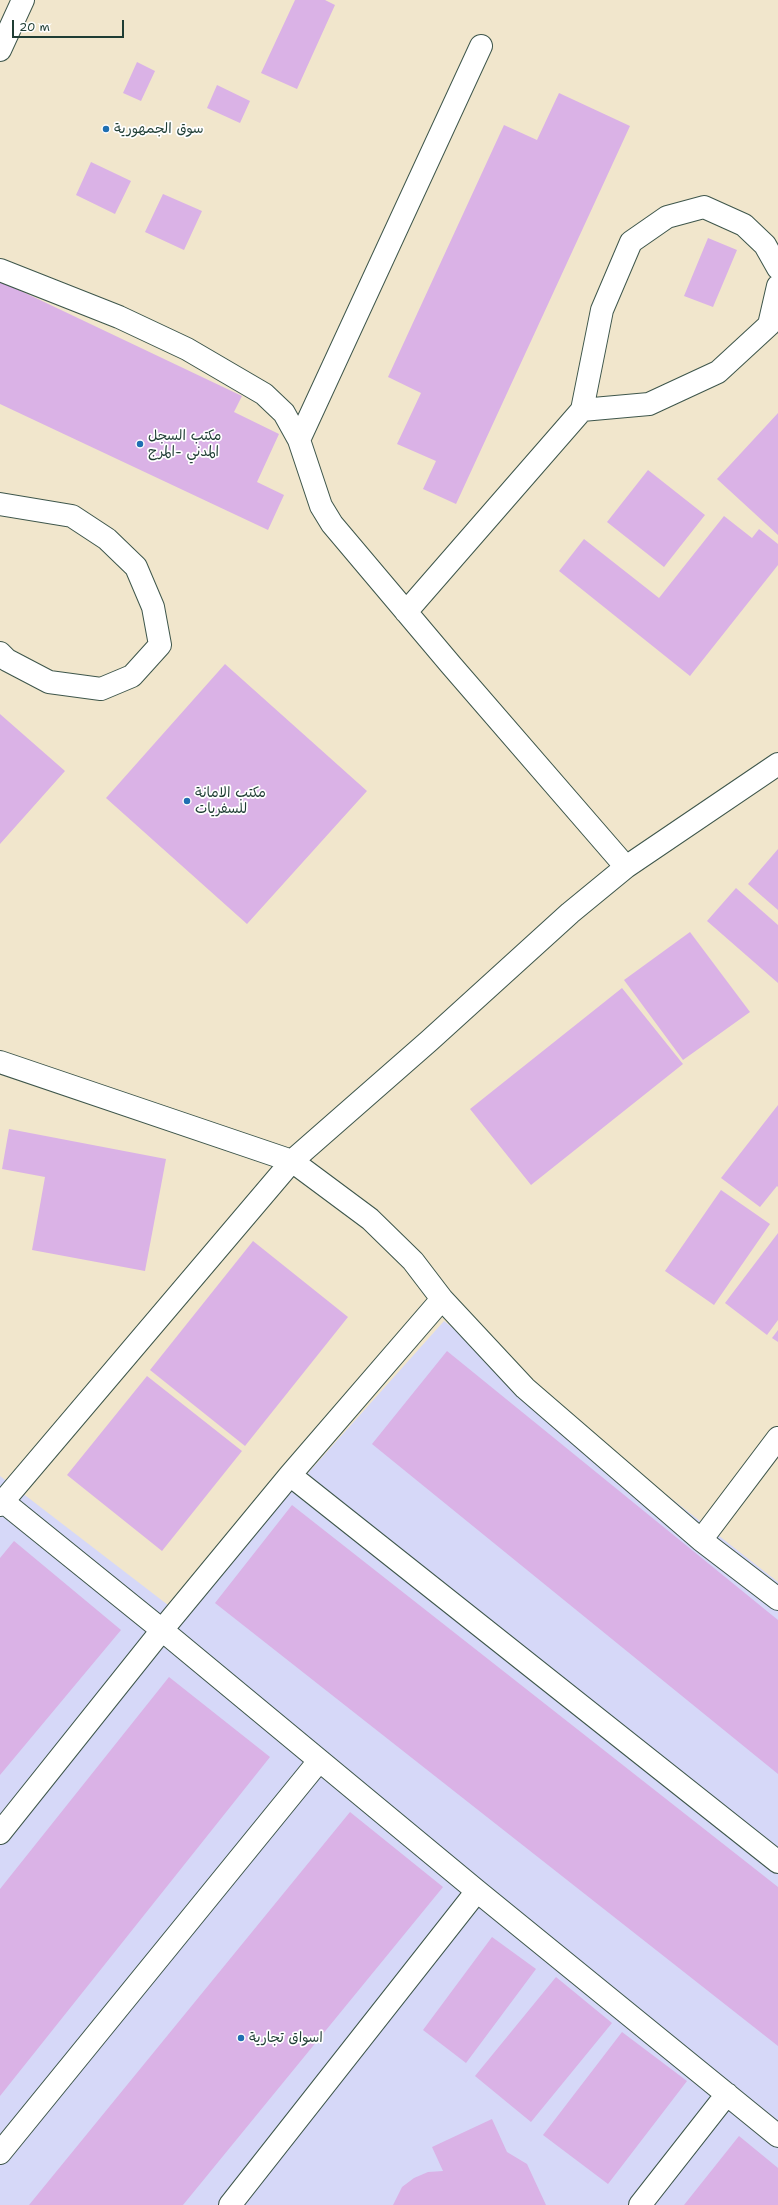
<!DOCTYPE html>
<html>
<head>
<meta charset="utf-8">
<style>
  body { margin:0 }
  #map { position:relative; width:778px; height:2205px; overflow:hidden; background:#f1e6cc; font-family:"Shantell Sans",sans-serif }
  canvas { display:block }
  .scale { position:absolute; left:12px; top:20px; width:112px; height:18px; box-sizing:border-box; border:2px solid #1f3d34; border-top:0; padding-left:5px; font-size:12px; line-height:14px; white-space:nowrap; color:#1f3d34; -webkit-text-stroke:3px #fff; paint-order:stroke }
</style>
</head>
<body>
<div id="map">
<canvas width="778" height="2205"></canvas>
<div class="scale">20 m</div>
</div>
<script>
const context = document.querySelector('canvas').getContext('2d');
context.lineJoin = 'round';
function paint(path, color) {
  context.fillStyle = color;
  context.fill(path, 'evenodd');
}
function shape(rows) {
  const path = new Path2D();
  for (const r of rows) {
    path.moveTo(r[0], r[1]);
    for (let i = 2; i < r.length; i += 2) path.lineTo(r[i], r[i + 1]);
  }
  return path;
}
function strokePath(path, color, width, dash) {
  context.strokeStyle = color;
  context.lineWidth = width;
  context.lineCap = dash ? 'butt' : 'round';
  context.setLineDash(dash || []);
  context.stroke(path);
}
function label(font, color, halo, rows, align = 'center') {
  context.font = font + ' "Shantell Sans","Playpen Sans Arabic",sans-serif';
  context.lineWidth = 3.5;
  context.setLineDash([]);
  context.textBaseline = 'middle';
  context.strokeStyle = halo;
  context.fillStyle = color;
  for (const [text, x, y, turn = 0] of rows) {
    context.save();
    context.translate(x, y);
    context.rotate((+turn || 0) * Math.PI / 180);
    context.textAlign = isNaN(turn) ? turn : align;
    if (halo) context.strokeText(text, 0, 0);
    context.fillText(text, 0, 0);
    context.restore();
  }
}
paint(shape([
  [444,1321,778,1582,778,2205,0,2205,0,1476,181,1615]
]), '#d6d8f8');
paint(shape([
  [295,0,325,0,335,5,297,89,261,73],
  [137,62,155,71,141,101,123,93],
  [217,85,250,101,240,123,207,108],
  [559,93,630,126,456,504,423,489,436,461,397,444,421,393,388,377,504,125,537,140],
  [91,162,131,181,115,214,76,195],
  [163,194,202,211,184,250,145,232],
  [708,238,737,250,713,307,684,296],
  [0,281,242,396,234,412,279,434,257,482,284,495,268,530,0,404],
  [778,413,778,535,717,479],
  [648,470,705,515,664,567,607,522],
  [724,516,752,538,759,529,778,544,778,565,690,676,559,571,584,539,659,598],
  [225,664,367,791,247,924,106,798],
  [0,714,65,771,0,844],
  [778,849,778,910,748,884],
  [736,888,778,925,778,983,707,921],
  [690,932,750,1012,683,1060,624,980],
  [622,988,683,1064,531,1185,470,1109],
  [778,1105,778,1187,777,1186,760,1207,721,1178],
  [9,1129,166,1159,145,1271,32,1250,45,1177,2,1169],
  [721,1190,770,1224,714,1305,665,1271],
  [778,1233,778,1320,767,1335,725,1303],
  [253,1241,348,1317,245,1446,150,1370],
  [778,1330,778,1342,772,1338],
  [447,1351,778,1620,778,1774,372,1444],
  [147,1376,242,1451,162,1551,67,1475],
  [292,1505,778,1887,778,2046,215,1603],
  [14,1541,121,1630,0,1775,0,1558],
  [169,1677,270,1757,0,2096,0,1889],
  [350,1812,443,1887,183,2205,29,2205],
  [492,1937,536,1969,466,2063,423,2030],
  [556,1977,612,2023,531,2122,475,2076],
  [622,2032,687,2081,608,2184,543,2135],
  [492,2119,507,2152,527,2164,546,2205,393,2205,402,2187,414,2178,428,2172,443,2171,432,2147],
  [739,2136,778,2168,778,2205,684,2205]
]), '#dab2e6');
const minor = shape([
  [0,50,23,0],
  [0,270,119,317,187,349,264,394,284,413,299,440,321,506,332,524,451,665,626,867],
  [582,410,649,404,718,372,769,325,778,286],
  [299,440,481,46],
  [0,504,72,516,107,539,136,567,153,607,160,645,132,676,101,689,49,682,7,660,0,653],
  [406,612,582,410,602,310,631,242,667,217,704,207,744,225,765,245,778,268],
  [0,1062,292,1161,370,1219,413,1261,442,1299,525,1388,701,1540,778,1599],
  [290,1475,778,1862],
  [0,1499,162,1630,477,1891,778,2136],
  [0,1505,292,1161,429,1041,570,913,626,867,778,764],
  [701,1540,778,1438],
  [0,1833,162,1630,290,1475,442,1299],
  [0,2153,319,1761],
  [230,2205,477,1891],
  [640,2205,727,2094]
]);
strokePath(minor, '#3e564b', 24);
strokePath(minor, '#fff', 22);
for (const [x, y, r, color] of [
  [106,129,4,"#1f6fb2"],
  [140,444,4,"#1f6fb2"],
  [187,801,4,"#1f6fb2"],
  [241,2038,4,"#1f6fb2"]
]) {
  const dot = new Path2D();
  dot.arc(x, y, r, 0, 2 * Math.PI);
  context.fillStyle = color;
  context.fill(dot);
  strokePath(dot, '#fff', 1.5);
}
label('14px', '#1f3d34', '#fff', [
  ["سوق الجمهورية",114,129],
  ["مكتب السجل",148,436],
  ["المدني -المرج",148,452],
  ["مكتب الامانة",195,793],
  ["للسفريات",195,809],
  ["اسواق تجارية",249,2038]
], 'left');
</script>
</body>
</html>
